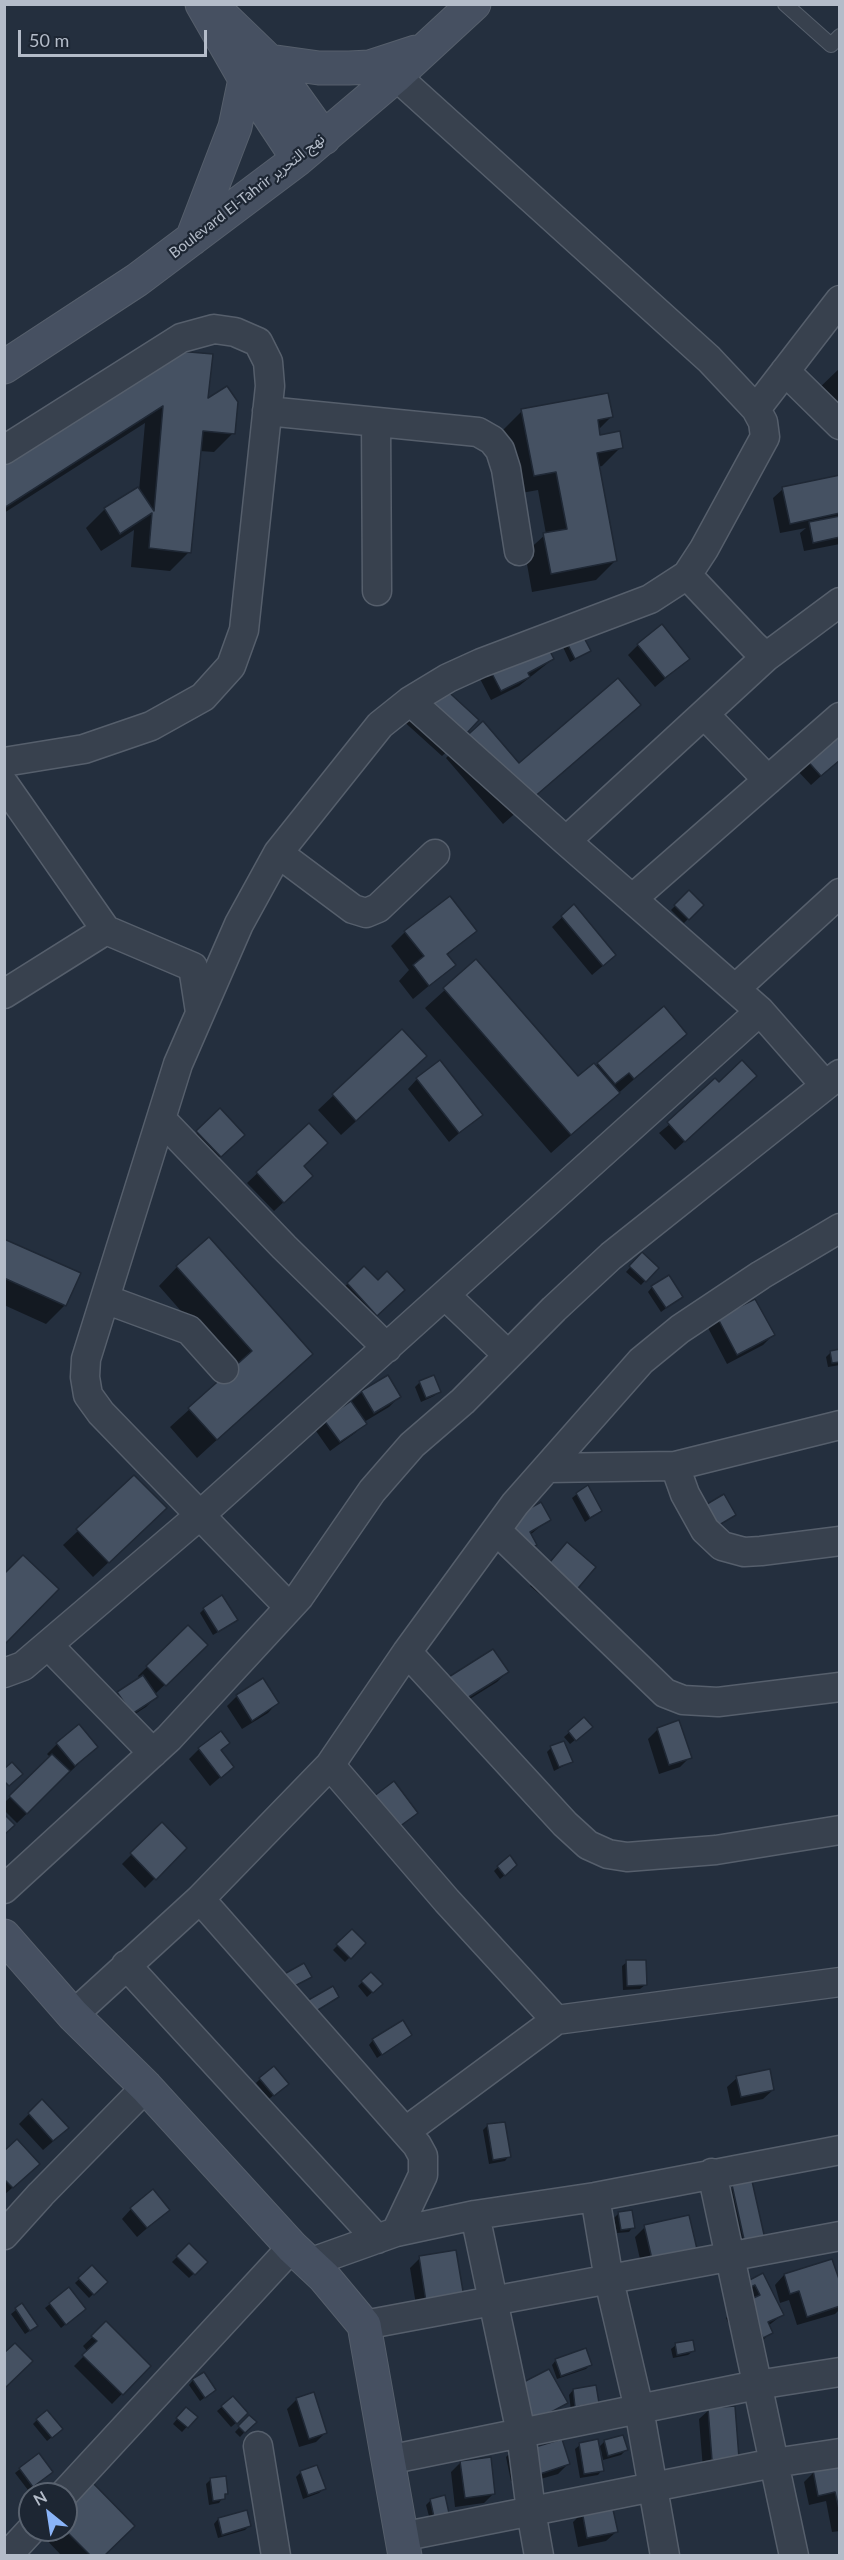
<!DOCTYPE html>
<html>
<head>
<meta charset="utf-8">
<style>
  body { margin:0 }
  #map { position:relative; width:844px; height:2560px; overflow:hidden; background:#242f3e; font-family:Lato,sans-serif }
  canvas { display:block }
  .frame { position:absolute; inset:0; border:6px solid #b4bcc9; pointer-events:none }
  .north { position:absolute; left:18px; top:2482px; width:60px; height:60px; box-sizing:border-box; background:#1d2633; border:2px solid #59626f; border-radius:50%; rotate:330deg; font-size:16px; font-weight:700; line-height:24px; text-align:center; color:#b4bcc9 }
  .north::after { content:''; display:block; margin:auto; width:21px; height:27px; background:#8ab4f8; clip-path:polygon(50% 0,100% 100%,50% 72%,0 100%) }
  .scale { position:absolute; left:18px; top:30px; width:189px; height:27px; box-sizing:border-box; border:3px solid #b4bcc9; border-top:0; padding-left:8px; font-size:18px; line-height:21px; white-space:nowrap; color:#b4bcc9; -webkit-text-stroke:4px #1d2633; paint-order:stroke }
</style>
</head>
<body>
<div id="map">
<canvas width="844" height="2560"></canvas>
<div class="frame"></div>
<div class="north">N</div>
<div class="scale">50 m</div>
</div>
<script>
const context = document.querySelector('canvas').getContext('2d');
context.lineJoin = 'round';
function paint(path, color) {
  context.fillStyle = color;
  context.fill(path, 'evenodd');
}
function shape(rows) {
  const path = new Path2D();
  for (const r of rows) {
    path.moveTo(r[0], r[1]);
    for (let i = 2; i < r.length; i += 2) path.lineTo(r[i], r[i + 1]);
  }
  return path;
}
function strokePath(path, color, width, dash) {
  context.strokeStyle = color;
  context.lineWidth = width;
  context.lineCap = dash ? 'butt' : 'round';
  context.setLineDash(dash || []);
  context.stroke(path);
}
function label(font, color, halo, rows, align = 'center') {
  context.font = font + ' Lato,"Noto Sans Arabic",sans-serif';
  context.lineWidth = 4.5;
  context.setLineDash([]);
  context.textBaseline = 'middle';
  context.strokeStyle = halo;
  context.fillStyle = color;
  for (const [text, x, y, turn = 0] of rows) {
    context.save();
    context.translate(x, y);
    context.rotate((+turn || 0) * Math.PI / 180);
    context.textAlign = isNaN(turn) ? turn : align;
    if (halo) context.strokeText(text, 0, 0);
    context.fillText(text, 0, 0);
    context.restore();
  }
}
paint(shape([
  [166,351,233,433,214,452,200,451,189,552,170,571,131,567,134,530,101,551,86,528,105,509,137,489,139,491,145,423,4,513,4,455],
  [840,368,840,418,817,390],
  [522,411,611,417,598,430,599,437,621,447,602,466,598,467,615,561,596,580,532,592,525,553,546,534,538,490,516,494,503,430],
  [840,476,840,544,804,551,800,533,806,528,780,533,773,498,783,489],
  [566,640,589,651,570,662,562,645],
  [638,645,688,659,655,687,628,655],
  [553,659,519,686,491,700,477,673],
  [421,696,452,747,442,756,400,718],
  [639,705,503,824,446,758,460,744,519,765],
  [840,726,840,759,811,785,795,768],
  [689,892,702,905,684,923,671,910],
  [574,906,605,964,592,975,552,927],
  [475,931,446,956,454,965,413,999,399,981,409,970,391,946,405,932],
  [476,962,578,1079,598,1064,685,1034,551,1153,425,1008],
  [402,1031,411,1071,341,1135,318,1110],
  [417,1079,481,1114,449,1142,408,1089],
  [719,1084,745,1086,675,1150,659,1133],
  [220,1110,243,1135,210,1166,188,1142],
  [309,1125,301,1186,274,1211,247,1183],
  [4,1241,65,1305,46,1324,4,1305],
  [642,1254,657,1268,641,1285,626,1272],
  [177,1267,311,1354,197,1458,170,1427,233,1370,159,1286],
  [364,1268,393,1300,367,1324,338,1293],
  [652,1287,681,1297,661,1312,648,1292],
  [733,1312,773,1335,763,1345,727,1364,706,1324],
  [840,1351,840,1365,828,1367,826,1357,831,1352],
  [420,1382,439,1392,434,1396,421,1402,415,1387],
  [362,1392,399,1397,389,1407,364,1422,365,1424,355,1433,330,1451,316,1431],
  [577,1494,601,1511,585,1522,572,1498],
  [549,1519,530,1535,510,1521],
  [150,1523,93,1577,63,1545,78,1531],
  [557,1554,557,1609,530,1586],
  [204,1609,231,1624,213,1635,200,1613],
  [188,1627,206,1645,154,1695,156,1697,146,1707,121,1723,108,1703,118,1693,140,1679,138,1676],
  [507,1672,497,1682,449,1712,436,1691],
  [237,1696,277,1703,268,1713,242,1729,227,1706],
  [584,1719,586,1731,570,1744,564,1737],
  [658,1729,690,1757,680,1767,659,1774,648,1739],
  [228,1743,220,1751,232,1767,210,1786,189,1759,199,1749],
  [57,1744,96,1747,17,1823,4,1810,4,1803,51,1758,47,1754],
  [551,1748,571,1762,554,1771,547,1752],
  [162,1824,185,1848,145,1888,122,1864],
  [498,1867,511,1870,500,1879,494,1871],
  [352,1931,364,1943,345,1962,333,1950],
  [627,1962,645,1985,640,1989,623,1990,622,1966],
  [371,1974,381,1984,367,1997,358,1986],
  [410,2035,377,2058,369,2045,373,2040],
  [737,2078,773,2090,763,2099,731,2106,727,2087],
  [260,2079,282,2088,269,2099,256,2083],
  [42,2101,57,2138,43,2150,19,2124],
  [487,2126,509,2156,505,2161,489,2164,483,2130],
  [4,2153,28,2174,4,2195],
  [733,2187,763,2239,735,2253,723,2197],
  [131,2209,168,2210,137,2237,122,2219],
  [619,2213,633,2227,629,2232,617,2233,614,2218],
  [645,2227,696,2249,642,2268,635,2237],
  [189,2245,206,2262,189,2278,172,2262],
  [455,2252,418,2317,410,2268,420,2258],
  [92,2267,106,2282,89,2298,75,2283],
  [763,2275,782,2315,768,2326,771,2332,761,2342,737,2341,726,2318,735,2309,733,2300],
  [784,2275,840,2287,840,2309,835,2314,797,2325,789,2300,780,2303,775,2285],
  [50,2304,79,2313,61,2328,45,2308],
  [22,2305,31,2330,25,2334,11,2314],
  [106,2324,149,2366,112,2404,74,2366,88,2352,83,2346],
  [676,2345,693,2351,688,2355,673,2358,671,2349],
  [556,2360,591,2364,586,2369,557,2379,552,2365],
  [193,2380,215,2390,200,2401,189,2385],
  [573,2390,597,2402,571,2410,569,2395],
  [232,2398,242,2418,231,2427,217,2411],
  [297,2399,326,2432,316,2442,299,2447,287,2409],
  [709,2410,738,2457,703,2469,699,2419],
  [182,2413,196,2417,182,2432,173,2424],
  [249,2417,254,2422,240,2437,235,2432],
  [37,2420,57,2433,47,2441,33,2424],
  [622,2437,626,2450,621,2455,603,2460,601,2450,598,2450,602,2470,598,2475,580,2478,575,2449,580,2445,598,2448,604,2442],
  [510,2453,568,2464,558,2474,530,2482,528,2478,511,2481,506,2457],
  [38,2455,46,2477,28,2490,15,2473],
  [461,2462,494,2493,484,2503,455,2507,451,2472],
  [840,2466,840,2531,832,2532,826,2501,809,2505,804,2482,814,2472],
  [316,2467,324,2489,319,2493,303,2499,296,2477,300,2473],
  [211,2479,226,2493,219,2503,209,2505,206,2484],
  [431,2500,443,2517,430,2520,426,2505],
  [582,2513,616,2532,606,2541,578,2547,573,2522],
  [218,2519,250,2525,245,2530,218,2538,214,2524],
  [41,2530,66,2530,102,2556,62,2556,39,2532]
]), '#0007');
const building = shape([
  [166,350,213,354,208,398,227,386,238,402,235,434,203,431,191,553,149,548,152,513,120,534,104,508,138,487,154,511,163,406,4,508,4,453,166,350],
  [608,393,613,417,598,420,600,435,620,431,623,448,597,453,617,561,551,574,543,533,567,529,556,472,534,476,521,409,608,393],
  [840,475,840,513,790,524,782,487,840,475],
  [840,516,840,537,813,543,809,522,840,516],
  [662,624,690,659,665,678,637,644,662,624],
  [581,632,591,651,575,659,565,639,581,632],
  [541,634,554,659,528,673,530,677,501,691,486,662,541,634],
  [618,678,641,705,518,811,459,743,483,721,519,763,618,678],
  [440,684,479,720,453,748,426,699,440,684],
  [840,724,840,760,821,776,804,757,840,724],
  [689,890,704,905,689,920,674,905,689,890],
  [450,896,477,931,447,954,456,965,429,986,413,965,424,956,404,931,450,896],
  [574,904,616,955,603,966,561,916,574,904],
  [476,959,578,1076,594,1063,620,1093,571,1135,443,988,476,959],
  [664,1006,687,1034,634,1079,629,1073,615,1084,597,1063,664,1006],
  [402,1029,427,1056,356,1121,332,1094,402,1029],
  [440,1060,483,1115,459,1133,416,1078,440,1060],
  [742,1060,757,1076,685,1142,667,1122,715,1078,719,1082,742,1060],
  [220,1108,245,1135,221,1157,196,1131,220,1108],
  [309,1123,328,1143,304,1166,313,1176,284,1203,256,1172,309,1123],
  [209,1237,313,1354,217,1440,188,1408,252,1351,176,1266,209,1237],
  [4,1239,81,1273,66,1306,4,1278,4,1239],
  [642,1252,659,1268,646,1282,629,1266,642,1252],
  [364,1266,378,1280,387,1271,405,1290,377,1316,347,1283,364,1266],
  [669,1275,683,1297,666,1308,651,1286,669,1275],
  [755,1299,775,1335,737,1355,715,1313,733,1310,755,1299],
  [840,1349,840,1362,832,1363,830,1351,840,1349],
  [388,1375,401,1397,374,1413,361,1391,388,1375],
  [434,1375,441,1392,426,1398,419,1381,434,1375],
  [351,1401,367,1424,340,1442,324,1420,351,1401],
  [134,1475,167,1508,109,1563,76,1529,134,1475],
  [588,1485,602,1511,590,1518,576,1493,588,1485],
  [724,1494,736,1515,714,1528,702,1507,724,1494],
  [541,1502,551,1520,530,1532,537,1545,526,1551,509,1520,541,1502],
  [567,1542,596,1567,568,1600,539,1575,567,1542],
  [23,1555,59,1589,4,1645,4,1574,23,1555],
  [222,1595,238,1620,218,1632,203,1608,222,1595],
  [188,1625,208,1645,166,1686,146,1666,188,1625],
  [493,1649,509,1672,459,1703,444,1680,493,1649],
  [143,1675,158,1697,132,1714,117,1692,143,1675],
  [263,1678,279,1703,252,1721,236,1695,263,1678],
  [584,1717,593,1727,576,1741,568,1731,584,1717],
  [679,1720,692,1758,669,1765,657,1728,679,1720],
  [79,1724,98,1747,75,1766,56,1743,79,1724],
  [221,1731,230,1743,221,1750,234,1767,221,1778,198,1748,221,1731],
  [564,1741,573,1762,559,1767,550,1746,564,1741],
  [52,1754,70,1771,27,1814,9,1796,52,1754],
  [12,1762,23,1774,9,1786,4,1781,4,1769,12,1762],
  [394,1781,418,1813,388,1835,365,1803,394,1781],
  [4,1814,15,1825,4,1835,4,1814],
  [162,1822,187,1848,156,1880,130,1853,162,1822],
  [510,1855,517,1865,505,1876,497,1866,510,1855],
  [352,1929,366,1943,351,1959,336,1944,352,1929],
  [626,1960,646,1960,647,1985,627,1986,626,1960],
  [304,1963,312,1977,287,1990,279,1977,304,1963],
  [371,1972,383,1984,373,1993,361,1981,371,1972],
  [333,1986,339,1997,305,2018,298,2006,333,1986],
  [403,2020,412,2035,382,2055,372,2039,403,2020],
  [274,2066,289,2084,274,2096,259,2078,274,2066],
  [770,2069,774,2090,741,2097,736,2076,770,2069],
  [42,2099,69,2128,53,2141,28,2113,42,2099],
  [505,2122,511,2157,493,2160,487,2124,505,2122],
  [17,2139,40,2164,13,2188,4,2179,4,2151,17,2139],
  [752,2181,765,2239,745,2244,732,2185,752,2181],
  [153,2189,170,2210,147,2228,130,2208,153,2189],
  [632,2210,635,2228,621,2230,618,2212,632,2210],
  [689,2215,697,2249,652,2259,644,2225,689,2215],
  [189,2243,208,2262,195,2275,176,2256,189,2243],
  [456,2250,465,2303,427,2308,419,2256,456,2250],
  [832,2259,840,2282,840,2306,807,2317,799,2291,790,2294,784,2274,832,2259],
  [92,2265,108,2282,94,2295,78,2278,92,2265],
  [763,2273,784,2315,768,2322,773,2333,763,2338,758,2327,734,2307,760,2295,755,2285,743,2291,740,2285,763,2273],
  [69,2287,86,2309,66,2325,49,2303,69,2287],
  [22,2303,38,2326,30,2331,15,2308,22,2303],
  [106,2321,151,2366,123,2395,82,2355,97,2341,91,2336,106,2321],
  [693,2340,695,2351,677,2355,675,2343,693,2340],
  [15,2343,33,2361,5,2388,4,2353,15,2343],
  [586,2348,592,2365,561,2376,555,2359,586,2348],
  [549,2369,568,2403,527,2425,508,2390,549,2369],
  [204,2372,216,2390,205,2398,192,2379,204,2372],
  [596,2385,599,2403,575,2407,573,2389,596,2385],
  [314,2392,327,2433,309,2439,296,2398,314,2392],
  [233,2396,248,2413,237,2424,221,2406,233,2396],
  [735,2406,739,2458,712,2460,708,2408,735,2406],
  [186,2407,198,2417,188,2428,176,2418,186,2407],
  [47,2410,63,2429,52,2438,36,2419,47,2410],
  [249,2415,257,2422,245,2433,238,2426,249,2415],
  [623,2435,628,2450,608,2456,604,2440,623,2435],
  [562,2439,570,2464,540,2474,532,2448,562,2439],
  [598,2439,604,2471,584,2474,579,2443,598,2439],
  [39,2453,53,2472,33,2487,19,2468,39,2453],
  [491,2457,495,2494,465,2498,460,2461,491,2457],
  [317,2465,326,2489,308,2495,300,2471,317,2465],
  [840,2465,840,2513,835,2492,818,2496,813,2470,840,2465],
  [226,2476,228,2494,225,2494,225,2499,213,2501,210,2478,226,2476],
  [90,2480,135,2526,104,2556,91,2556,65,2530,66,2503,90,2480],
  [445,2495,449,2513,434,2517,430,2499,445,2495],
  [612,2505,618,2532,587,2538,582,2511,612,2505],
  [247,2510,251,2526,222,2535,218,2518,247,2510]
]);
paint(building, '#455162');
strokePath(building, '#1f2835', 1.5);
const lane = shape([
  [785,4,831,45,840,36]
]);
const street = shape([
  [785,371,840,425],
  [756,409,840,300],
  [267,411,478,432,492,440,500,450,506,469,519,551],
  [376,422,377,591],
  [4,450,181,338,214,329,235,332,258,342,268,362,270,386,244,630,231,666,203,697,151,726,84,749,4,762],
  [687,575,753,645,766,657,840,602],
  [410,701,566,841,760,1011,825,1085],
  [704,714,768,780],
  [4,784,106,930,193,967,200,1012],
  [566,841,766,657],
  [278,853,380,725,410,701,448,678,481,663,650,599,687,575,704,549,765,437,763,422,756,409,709,359,396,76],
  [632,899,840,717],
  [735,989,840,893],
  [4,994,106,930],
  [162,1120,284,1247,387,1348],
  [445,1295,508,1355],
  [105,1299,189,1330,224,1369],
  [675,1466,685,1494,705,1530,722,1546,744,1552,761,1551,840,1541],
  [547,1468,675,1466,840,1425],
  [496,1530,665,1693,683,1700,718,1702,840,1687],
  [289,1607,101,1413,88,1395,85,1377,86,1359,178,1064,239,924,278,853,353,909,366,913,378,908,435,854],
  [48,1645,153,1753],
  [407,1652,565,1824,588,1845,608,1854,627,1857,716,1850,840,1830],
  [4,1673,23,1666,199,1516,760,1011],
  [330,1765,447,1901,556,2020],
  [4,1889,169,1738,299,1597,372,1491,412,1445,463,1401,554,1309,611,1256,840,1074],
  [200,1899,417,2145,423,2156,423,2175,396,2232],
  [126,1965,377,2239],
  [73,2015,200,1899,330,1765,407,1652,515,1504,641,1361,680,1329,761,1275,840,1228],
  [406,2131,556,2020,840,1982],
  [712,2173,794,2556],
  [595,2197,609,2280,639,2409,665,2556],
  [475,2215,521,2433,531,2511,539,2556],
  [4,2235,41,2194,146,2087],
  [309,2263,396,2232,475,2215,595,2197,840,2150],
  [364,2325,840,2236],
  [258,2446,276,2556],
  [388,2460,757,2385,840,2372],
  [64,2494,292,2247],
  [401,2537,774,2463,840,2453],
  [7,2556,31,2530]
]);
const secondary = shape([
  [202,4,245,79,298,159],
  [215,9,269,61,324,138],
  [269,61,319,68,349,68,370,67,416,52],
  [192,239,235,127,245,79],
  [4,367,137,280,298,159,396,76,474,4],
  [4,1936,73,2015,146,2087,292,2247,324,2277,364,2325,405,2556]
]);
strokePath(lane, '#565f6c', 16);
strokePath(street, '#565f6c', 31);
strokePath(secondary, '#565f6c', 35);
strokePath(lane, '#38414e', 14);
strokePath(street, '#38414e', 28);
strokePath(secondary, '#465061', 33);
label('15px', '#b4bcc9', '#1d2633', [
  ["Boulevard El-Tahrir نهج التحرير",247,196,-38]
]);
</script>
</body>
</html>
